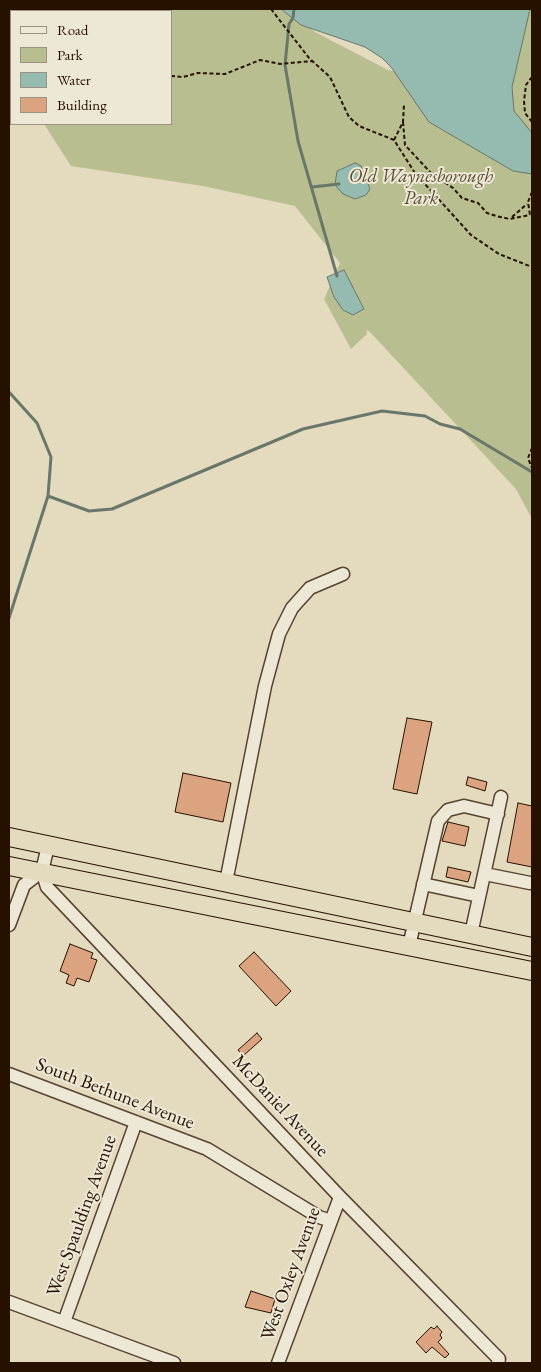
<!DOCTYPE html>
<html>
<head>
<meta charset="utf-8">
<style>
  body { margin:0 }
  #map { position:relative; width:541px; height:1372px; overflow:hidden; background:#e4dabe; font-family:"EB Garamond",serif }
  canvas { display:block }
  .frame { position:absolute; inset:0; border:10px solid #261101; pointer-events:none }
  .legend { position:absolute; left:10px; top:10px; width:162px; height:115px; box-sizing:border-box; background:#ede7d5; border:1px solid #9d9180; margin:0; padding:6px 9px; list-style:none; font-size:15px; color:#261101 }
  .legend li { display:flex; align-items:center; gap:10px; height:25px }
  .legend b { width:25px; border:1px solid #9d9180 }
</style>
</head>
<body>
<div id="map">
<canvas width="541" height="1372"></canvas>
<div class="frame"></div>
<ul class="legend">
<li><b style="height:6px;background:#ede7d5"></b>Road</li>
<li><b style="height:14px;background:#b8be8f"></b>Park</li>
<li><b style="height:14px;background:#95bbb0"></b>Water</li>
<li><b style="height:14px;background:#dba37f"></b>Building</li>
</ul>
</div>
<script>
const context = document.querySelector('canvas').getContext('2d');
context.lineJoin = 'round';
function paint(path, color) {
  context.fillStyle = color;
  context.fill(path, 'evenodd');
}
function shape(rows) {
  const path = new Path2D();
  for (const r of rows) {
    path.moveTo(r[0], r[1]);
    for (let i = 2; i < r.length; i += 2) path.lineTo(r[i], r[i + 1]);
  }
  return path;
}
function strokePath(path, color, width, dash) {
  context.strokeStyle = color;
  context.lineWidth = width;
  context.lineCap = dash ? 'butt' : 'round';
  context.setLineDash(dash || []);
  context.stroke(path);
}
function label(font, color, halo, rows, align = 'center') {
  context.font = font + ' "EB Garamond",serif';
  context.lineWidth = 4;
  context.setLineDash([]);
  context.textBaseline = 'middle';
  context.strokeStyle = halo;
  context.fillStyle = color;
  for (const [text, x, y, turn = 0] of rows) {
    context.save();
    context.translate(x, y);
    context.rotate((+turn || 0) * Math.PI / 180);
    context.textAlign = isNaN(turn) ? turn : align;
    if (halo) context.strokeText(text, 0, 0);
    context.fillText(text, 0, 0);
    context.restore();
  }
}
paint(shape([
  [9,9,288,9,315,32,388,70,447,79,517,9,532,9,532,519,516,489,370,332,366,330,367,334,351,349,324,299,340,263,295,206,203,186,71,166,44,124,171,124,171,11,11,11,11,79,9,76]
]), '#b8be8f');
const water = shape([
  [281,9,530,9,512,87,514,111,532,133,532,174,513,171,429,122,391,67,382,58,365,47,301,25,281,9],
  [355,163,361,166,370,189,366,195,355,199,343,194,335,185,337,171,355,163],
  [344,270,364,309,353,315,343,310,334,297,327,277,344,270]
]);
paint(water, '#95bbb0');
strokePath(water, '#69776a', 1);
strokePath(shape([
  [294,9,293,18,289,24,285,65,298,141,337,276],
  [312,187,339,184],
  [9,392,37,423,51,457,48,496,9,618],
  [48,496,89,511,112,509,303,429,382,411,425,416,440,424,460,429,532,472]
]), '#69776a', 3);
const building = shape([
  [407,718,432,722,417,794,393,789,407,718],
  [183,773,231,783,223,822,175,812,183,773],
  [468,777,487,782,485,791,466,785,468,777],
  [518,803,532,806,532,867,507,862,518,803],
  [448,822,469,827,465,846,442,841,448,822],
  [448,867,471,872,468,882,446,877,448,867],
  [70,944,93,953,91,958,97,960,89,982,77,978,74,986,66,983,69,975,60,971,70,944],
  [254,952,291,991,276,1006,239,966,254,952],
  [257,1033,262,1039,243,1056,238,1050,257,1033],
  [251,1291,275,1299,271,1313,245,1307,251,1291],
  [437,1326,442,1332,440,1335,442,1338,438,1342,449,1354,445,1358,432,1347,426,1353,416,1342,431,1327,434,1329,437,1326]
]);
paint(building, '#dba37f');
strokePath(building, '#261101', 1);
const minor = shape([
  [42,871,47,887,340,1197,499,1359,498,1363],
  [485,874,530,883],
  [226,882,265,686,279,634,292,608,310,588,343,574],
  [423,884,479,896],
  [9,925,24,885,42,871,48,846],
  [471,934,501,797],
  [409,946,438,821,448,810,464,806,498,814],
  [9,1074,207,1149,319,1217,331,1221],
  [9,1302,174,1363],
  [64,1322,136,1122],
  [278,1363,340,1197]
]);
const highway = shape([
  [9,837,532,947],
  [9,866,532,971]
]);
strokePath(minor, '#564330', 15);
strokePath(highway, '#261101', 20);
strokePath(shape([
  [69,9,70,11],
  [271,9,309,58,330,77,349,117,359,126,394,140,415,173,471,235,499,254,532,267],
  [17,11,17,9],
  [9,48,11,48],
  [171,76,183,77,198,73,225,74,260,60,280,64,312,61],
  [532,77,526,85,524,101,525,113,532,122],
  [403,122,405,145,430,172,453,188,462,198,478,203,487,213,496,216,510,219,530,215],
  [394,140,403,122,404,105],
  [532,192,528,202,530,215,532,215],
  [512,217,527,204],
  [532,448,528,458,532,468]
]), '#261101', 2, [4, 2.5]);
strokePath(minor, '#ede7d5', 12);
strokePath(highway, '#e4dabe', 18);
label('italic 19px', '#594e33', '#ede7d5', [
  ["Old Waynesborough",421,177],
  ["Park",421,199]
]);
label('19px', '#261101', '#ede7d5', [
  ["South Bethune Avenue",115,1094,21],
  ["McDaniel Avenue",280,1106,47],
  ["West Spaulding Avenue",82,1216,-70],
  ["West Oxley Avenue",291,1274,-70]
]);
</script>
</body>
</html>
